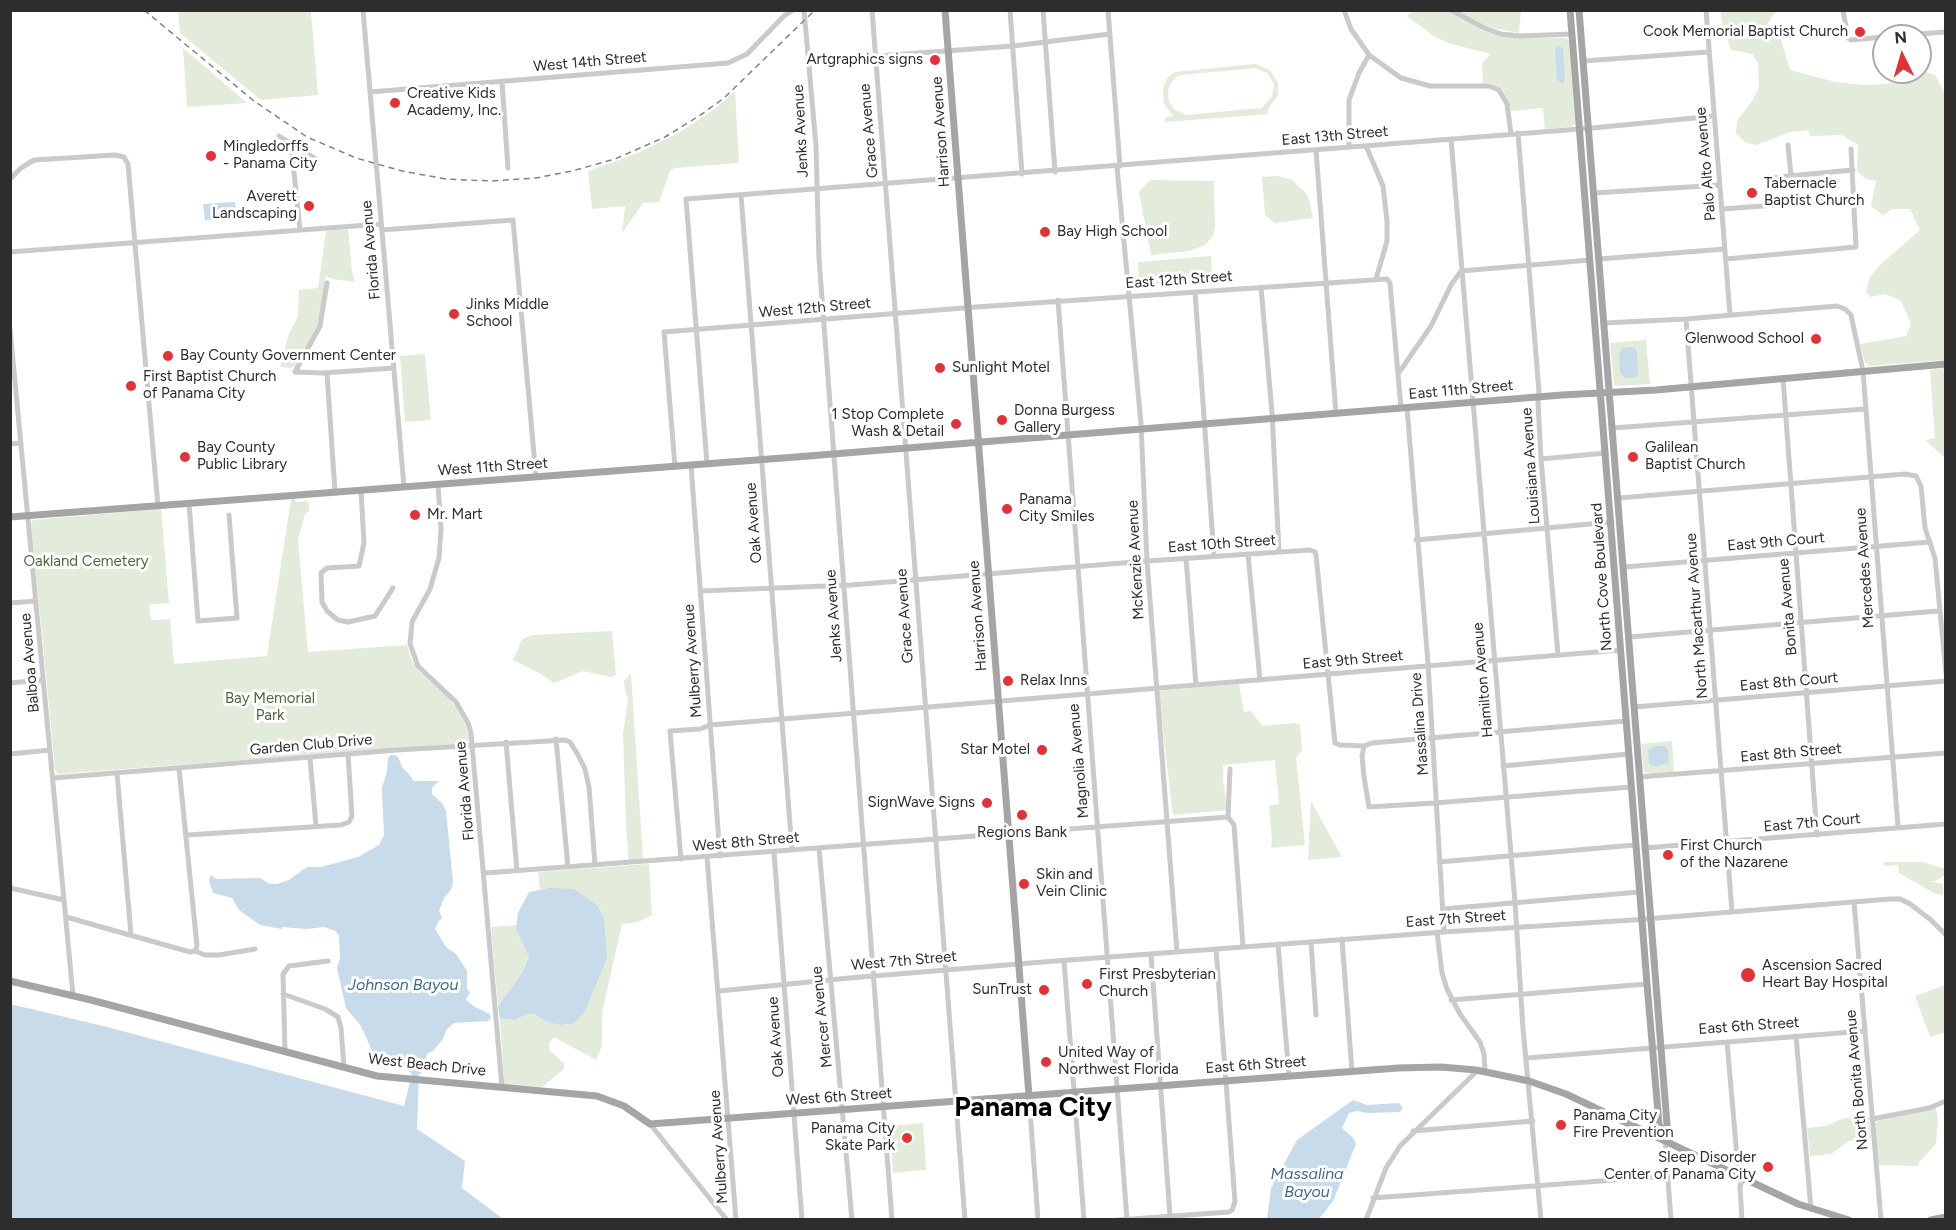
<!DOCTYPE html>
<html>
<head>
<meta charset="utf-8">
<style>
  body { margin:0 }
  #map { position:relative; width:1956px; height:1230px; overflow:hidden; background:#fff; font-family:Figtree,sans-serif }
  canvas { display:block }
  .frame { position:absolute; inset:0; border:12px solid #2d2d2d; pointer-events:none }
  .north { position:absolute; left:1872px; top:24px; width:60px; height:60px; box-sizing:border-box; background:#fff; border:2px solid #ababab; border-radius:50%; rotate:355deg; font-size:16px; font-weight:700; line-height:24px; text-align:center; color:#2d2d2d }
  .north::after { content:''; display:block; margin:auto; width:21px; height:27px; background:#e23237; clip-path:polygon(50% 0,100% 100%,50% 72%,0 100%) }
</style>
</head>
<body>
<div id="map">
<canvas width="1956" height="1230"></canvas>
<div class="frame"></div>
<div class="north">N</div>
</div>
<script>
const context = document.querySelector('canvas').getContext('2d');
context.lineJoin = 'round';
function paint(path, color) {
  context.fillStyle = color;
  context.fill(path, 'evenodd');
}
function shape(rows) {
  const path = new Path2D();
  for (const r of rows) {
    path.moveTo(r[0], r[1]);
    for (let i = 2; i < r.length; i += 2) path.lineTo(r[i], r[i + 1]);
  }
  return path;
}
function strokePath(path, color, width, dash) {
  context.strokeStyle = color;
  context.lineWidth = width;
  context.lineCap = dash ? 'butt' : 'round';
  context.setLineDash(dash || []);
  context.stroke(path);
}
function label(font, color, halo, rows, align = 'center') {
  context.font = font + ' Figtree,sans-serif';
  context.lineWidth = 6;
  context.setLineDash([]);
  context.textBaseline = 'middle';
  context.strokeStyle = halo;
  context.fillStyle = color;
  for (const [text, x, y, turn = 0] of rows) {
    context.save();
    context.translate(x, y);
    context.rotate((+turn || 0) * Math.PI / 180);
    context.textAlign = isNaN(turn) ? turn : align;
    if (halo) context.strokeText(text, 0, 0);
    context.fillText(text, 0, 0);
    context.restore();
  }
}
paint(shape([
  [178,11,311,11,318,95,261,100,180,33],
  [1413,11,1448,11,1483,31,1501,36,1567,38,1569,42,1575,124,1570,127,1545,129,1543,108,1510,111,1503,90,1490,83,1483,83,1482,63,1491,54,1451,44,1435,37,1407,16],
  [1456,11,1521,11,1519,33,1488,27],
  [1720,11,1779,11,1774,13,1768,23,1769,28,1780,36,1790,70,1835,82,1864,85,1888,84,1907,75,1926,72,1935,75,1946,96,1945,360,1870,366,1865,363,1860,344,1906,336,1911,323,1900,300,1884,294,1870,297,1866,291,1870,277,1880,265,1920,230,1910,209,1892,209,1883,215,1871,206,1876,181,1866,179,1857,171,1858,145,1842,135,1810,136,1808,130,1789,132,1757,145,1746,143,1736,133,1737,121,1752,101,1759,87,1758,63,1753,54,1731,50,1722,23],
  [183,48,247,103,187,107],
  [1255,64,1270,70,1278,83,1278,95,1268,109,1268,114,1165,122,1165,117,1173,116,1164,104,1163,88,1168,77,1175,72],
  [1255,68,1267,73,1274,84,1272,97,1261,108,1187,115,1175,110,1169,102,1168,92,1169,86,1175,78,1180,75],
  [735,91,739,163,675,168,670,171,659,202,643,203,622,233,625,206,592,209,588,171,638,153,680,132,715,109],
  [1278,176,1292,180,1306,193,1310,202,1313,218,1275,223,1265,215,1262,177],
  [1150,180,1214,181,1215,227,1213,236,1205,245,1189,251,1151,255,1139,192],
  [348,229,352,272,355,282,332,279,326,276,321,320,296,366,291,368,280,367,289,334,298,316,299,290,318,288,326,231],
  [1211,256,1212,280,1139,285,1138,262],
  [1646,340,1650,384,1619,386,1614,385,1610,343],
  [425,354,431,420,405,422,400,356],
  [1945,368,1946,368,1945,458,1925,440,1935,438,1930,370],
  [291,499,295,499,296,502,307,501,309,503,309,511,305,514,298,540,308,652,407,645,411,658,418,670,449,698,457,709,465,724,469,736,468,743,58,774,55,770,46,675,31,523,33,520,161,509,169,603,149,605,151,620,170,619,174,664,267,656],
  [612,631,616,675,611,677,583,671,554,683,539,673,513,660,522,639,533,635],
  [631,673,643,859,629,861,626,826,623,734,628,699,625,691,624,681],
  [1239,684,1244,712,1251,711,1262,726,1295,723,1300,725,1302,750,1296,758,1305,845,1271,848,1272,840,1269,806,1279,804,1275,760,1223,765,1223,782,1228,810,1173,815,1158,691],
  [1672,741,1674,772,1651,774,1644,772,1641,744],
  [1311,801,1342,857,1308,860],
  [1883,862,1923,862,1945,869,1944,876,1935,881,1930,881,1943,884,1943,895,1934,893,1899,873,1898,865,1885,866],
  [649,864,652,915,638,922,622,924,602,1012,602,1046,596,1060,554,1037,549,1043,550,1051,564,1063,564,1069,542,1087,504,1084,500,1019,516,1020,526,1014,534,1014,547,1022,567,1025,607,958,574,889,540,889,538,872],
  [517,925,529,957,522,973,498,1006,491,927],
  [1945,985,1945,1032,1930,1037,1915,996],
  [1936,1108,1938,1120,1936,1144,1919,1162,1918,1166,1878,1165,1875,1125,1877,1121],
  [1869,1117,1871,1139,1849,1141,1831,1154,1810,1156,1807,1128,1826,1126,1844,1118],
  [923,1123,926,1170,893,1173,890,1126]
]), '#e3ebdb');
paint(shape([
  [1558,45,1563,49,1565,80,1562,84,1557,79,1555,49],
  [235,202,237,218,205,220,203,204],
  [1630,347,1635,348,1637,352,1638,374,1636,377,1625,378,1620,373,1619,353,1623,348],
  [1655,746,1664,746,1668,749,1669,763,1656,766,1649,764,1648,750],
  [391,755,395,755,398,757,402,767,408,773,414,781,439,781,432,788,432,794,442,803,446,811,453,883,450,891,444,898,439,911,442,918,438,922,435,929,446,947,456,954,467,971,467,989,470,992,466,1000,475,1007,490,1014,491,1018,488,1021,454,1023,447,1029,443,1039,433,1051,428,1053,424,1061,425,1069,419,1075,417,1129,465,1161,462,1188,503,1219,11,1219,10,1004,107,1027,404,1106,412,1074,405,1068,385,1062,373,1053,361,1026,346,1008,337,968,340,959,339,936,336,931,324,927,307,929,282,927,282,929,260,925,239,910,232,898,213,893,209,880,211,875,216,879,260,878,270,884,277,884,289,880,307,867,321,867,358,857,379,845,384,835,382,788,387,772,388,758],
  [550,888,574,889,598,906,604,919,607,958,585,1011,574,1023,562,1025,547,1022,534,1014,526,1014,516,1020,500,1019,498,1006,522,973,529,957,516,929,518,913,529,892],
  [1353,1100,1367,1105,1399,1103,1403,1108,1400,1112,1368,1113,1357,1111,1349,1113,1342,1128,1354,1139,1356,1144,1333,1201,1319,1219,1267,1219,1271,1188,1297,1140]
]), '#c7dbeb');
strokePath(shape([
  [363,10,404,487],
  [804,10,816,146,819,259,892,1220],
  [872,10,965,1220],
  [1010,10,1022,174],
  [1043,10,1055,172],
  [1108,10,1120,166],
  [1344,10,1351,29,1369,55,1401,78,1430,86,1489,86,1499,90,1507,104,1511,134],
  [1451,10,1484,28,1501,34,1520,36,1572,34],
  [1706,10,1730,315],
  [1843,10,1848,38,1851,40,1884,37],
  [1889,36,1946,32],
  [809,61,1013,46,1110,34],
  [1583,61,1709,52],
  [502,82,508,168],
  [370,92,728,63,747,54,784,16,793,10],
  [1518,133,1539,392,1538,403,1541,459,1558,655],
  [279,136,316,159],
  [1451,139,1515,902,1523,1029,1541,1220],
  [291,143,300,230],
  [1788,145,1791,175],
  [1366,146,1383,186,1387,221,1387,241,1376,279],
  [1349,147,1349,100,1359,73,1369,55],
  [1316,150,1336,414],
  [1117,167,1141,424,1147,561,1177,952],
  [1768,178,1853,170],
  [10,179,21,168,34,160,115,155,124,157,125,159,128,164,158,506],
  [1594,193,1720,185],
  [741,195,792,850],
  [1723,209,1853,199],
  [382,230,513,220,536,477],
  [10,252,381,224],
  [1599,259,1725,249],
  [1726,259,1856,247,1851,149],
  [327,283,320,326,295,372,323,373,394,368],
  [1261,287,1272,413,1279,552],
  [1195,292,1214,556],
  [1058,300,1127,1220],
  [1686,319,1732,912],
  [1604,323,1686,319,1837,306,1845,309,1851,315,1863,371,1898,827],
  [10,329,73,995],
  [327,373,335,492],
  [1398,374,1431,326,1451,285,1461,271,1590,260],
  [1783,378,1817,835],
  [1407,408,1428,663,1444,932],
  [1613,428,1865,409],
  [10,444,21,443],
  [1541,459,1606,453],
  [707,464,686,199,1593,128,1714,116],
  [691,465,720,856],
  [675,467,664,332,976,307,1387,279,1390,283,1401,408],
  [438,485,441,529,439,558,430,589,412,622,410,644,418,666,456,702,468,723,471,733,502,1087],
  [361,491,364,543,359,566,327,568,321,573,322,602,327,611,338,620,348,622,375,616,393,588],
  [1619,498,1905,474,1916,476,1921,486,1925,528,1935,558,1946,674],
  [189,503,198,621,237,618,229,515],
  [1416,540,1612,522],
  [1248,554,1260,680],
  [1186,558,1196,685],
  [1624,567,1930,542],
  [700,591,851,585,1147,561,1310,550,1315,552,1316,555,1335,743,1340,745,1364,746,1372,743,1626,721],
  [10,603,36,601],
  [1629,637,1938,611],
  [10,683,43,680],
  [1634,707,1946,681],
  [556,739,568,867],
  [506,742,517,871],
  [1364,746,1362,756,1364,777,1369,807,1435,803,1631,787],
  [10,754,50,750],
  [310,758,316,826],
  [1503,766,1629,754],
  [179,768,197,946,195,951],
  [1230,769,1228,817,1234,825,1243,947],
  [117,773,131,935],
  [1639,777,1946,753],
  [53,778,397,750,565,740,570,742,578,755,585,769,589,787,595,865],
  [187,835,341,825,349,822,352,816,348,754],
  [819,848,852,1220],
  [1644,848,1946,824],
  [774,852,802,1220],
  [707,857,736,1220],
  [681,859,670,731,700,729,710,725,1621,650],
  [1439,862,1635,845],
  [485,873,1228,817],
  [10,888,64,900],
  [1854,902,1881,1220],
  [1443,909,1639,892],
  [66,917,190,952,195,951,205,955,219,955,255,949],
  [1437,932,1442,973,1447,989,1460,1014,1480,1042,1484,1054,1485,1071],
  [1342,939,1352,1071],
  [1311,942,1316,1015],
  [1278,944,1289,1076],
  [1151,954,1170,1216],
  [1064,961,1084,1220],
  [719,991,849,978,1043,962,1444,932,1633,920,1890,899,1900,899,1910,904,1931,920,1946,935],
  [283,994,325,1009,338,1017,341,1028,344,1067],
  [1451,1000,1647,984],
  [1796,1036,1811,1209],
  [1727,1042,1738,1168,1735,1174],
  [285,1052,283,974,289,966,328,961],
  [1527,1058,1865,1031],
  [1029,1096,1038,1220],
  [1872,1119,1929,1108,1946,1101],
  [650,1124,727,1220],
  [1413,1131,1533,1121],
  [1665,1140,1671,1220],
  [1373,1198,1668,1176],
  [1118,1220,1229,1212,1232,1210,1235,1202,1216,949],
  [1366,1220,1386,1168,1400,1146,1478,1070],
  [1742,1220,1740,1186,1744,1178]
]), '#cacaca', 5);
strokePath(shape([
  [945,10,1029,1096],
  [1570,10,1647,984,1659,1124,1665,1140],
  [1579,10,1667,1124,1665,1138],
  [10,517,796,457,1562,395,1656,390,1946,364],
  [10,981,91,1000,377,1076,597,1096,624,1106,650,1124,1398,1068,1441,1067,1476,1070,1529,1081,1566,1094,1798,1204,1849,1220],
  [1931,1220,1946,1217]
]), '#a5a5a5', 7);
strokePath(shape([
  [144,10,254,101,307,137,356,158,402,171,446,179,491,181,536,178,572,171,615,159,665,137,699,116,724,98,815,10]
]), '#828282', 1.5, [6, 4.5]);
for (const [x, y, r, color] of [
  [1860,32,6,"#e23237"],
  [935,60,6,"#e23237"],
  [395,103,6,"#e23237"],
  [211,156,6,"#e23237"],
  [1752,193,6,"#e23237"],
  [309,206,6,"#e23237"],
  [1045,232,6,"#e23237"],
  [454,314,6,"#e23237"],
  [1816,339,6,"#e23237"],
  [168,356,6,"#e23237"],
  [940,368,6,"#e23237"],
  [131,386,6,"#e23237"],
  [1002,420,6,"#e23237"],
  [956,424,6,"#e23237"],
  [185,457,6,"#e23237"],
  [1633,457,6,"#e23237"],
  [1007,509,6,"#e23237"],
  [415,515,6,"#e23237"],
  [1008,681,6,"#e23237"],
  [1042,750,6,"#e23237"],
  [987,803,6,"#e23237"],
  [1022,815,6,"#e23237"],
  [1668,855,6,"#e23237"],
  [1024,884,6,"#e23237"],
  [1748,975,8,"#e23237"],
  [1087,984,6,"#e23237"],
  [1044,990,6,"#e23237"],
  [1046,1062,6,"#e23237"],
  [1561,1125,6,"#e23237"],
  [907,1138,6,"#e23237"],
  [1768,1167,6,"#e23237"]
]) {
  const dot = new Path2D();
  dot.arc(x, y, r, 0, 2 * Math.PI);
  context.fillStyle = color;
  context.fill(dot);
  strokePath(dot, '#fff', 2);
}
label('15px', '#2d2d2d', '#fff', [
  ["Cook Memorial Baptist Church",1848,32,"right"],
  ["Artgraphics signs",923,60,"right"],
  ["Creative Kids",407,94],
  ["Academy, Inc.",407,111],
  ["Mingledorffs",223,147],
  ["- Panama City",223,164],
  ["Tabernacle",1764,184],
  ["Baptist Church",1764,201],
  ["Averett",297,197,"right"],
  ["Landscaping",297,214,"right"],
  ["Bay High School",1057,232],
  ["Jinks Middle",466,305],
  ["School",466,322],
  ["Glenwood School",1804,339,"right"],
  ["Bay County Government Center",180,356],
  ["Sunlight Motel",952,368],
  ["First Baptist Church",143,377],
  ["of Panama City",143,394],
  ["Donna Burgess",1014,411],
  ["Gallery",1014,428],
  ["1 Stop Complete",944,415,"right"],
  ["Wash & Detail",944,432,"right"],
  ["Bay County",197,448],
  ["Public Library",197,465],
  ["Galilean",1645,448],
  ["Baptist Church",1645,465],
  ["Panama",1019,500],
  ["City Smiles",1019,517],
  ["Mr. Mart",427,515],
  ["Relax Inns",1020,681],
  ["Star Motel",1030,750,"right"],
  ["SignWave Signs",975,803,"right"],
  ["Regions Bank",1022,833,"center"],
  ["First Church",1680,846],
  ["of the Nazarene",1680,863],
  ["Skin and",1036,875],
  ["Vein Clinic",1036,892],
  ["Ascension Sacred",1762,966],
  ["Heart Bay Hospital",1762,983],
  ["First Presbyterian",1099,975],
  ["Church",1099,992],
  ["SunTrust",1032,990,"right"],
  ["United Way of",1058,1053],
  ["Northwest Florida",1058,1070],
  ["Panama City",1573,1116],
  ["Fire Prevention",1573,1133],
  ["Panama City",895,1129,"right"],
  ["Skate Park",895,1146,"right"],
  ["Sleep Disorder",1756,1158,"right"],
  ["Center of Panama City",1756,1175,"right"]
], 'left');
label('15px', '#2d2d2d', '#fff', [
  ["West 14th Street",590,62,-5],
  ["Jenks Avenue",801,131,-93],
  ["Grace Avenue",869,131,-95],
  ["Harrison Avenue",941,132,-94],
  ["East 13th Street",1335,136,-5],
  ["Palo Alto Avenue",1706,164,-95],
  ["Florida Avenue",371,250,-95],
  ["East 12th Street",1179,280,-4],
  ["West 12th Street",815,308,-5],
  ["East 11th Street",1461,390,-5],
  ["Louisiana Avenue",1531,466,-94],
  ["West 11th Street",493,467,-4],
  ["Oak Avenue",754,523,-94],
  ["East 9th Court",1776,542,-5],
  ["East 10th Street",1222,544,-4],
  ["McKenzie Avenue",1136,560,-93],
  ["Mercedes Avenue",1865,568,-94],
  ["North Cove Boulevard",1602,577,-94],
  ["Bonita Avenue",1788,607,-95],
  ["Jenks Avenue",834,616,-94],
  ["Grace Avenue",905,616,-94],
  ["Harrison Avenue",978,616,-94],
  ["North Macarthur Avenue",1697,616,-94],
  ["East 9th Street",1353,660,-5],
  ["Mulberry Avenue",693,661,-94],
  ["Balboa Avenue",30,663,-95],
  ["Hamilton Avenue",1483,680,-95],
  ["East 8th Court",1789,682,-5],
  ["Massalina Drive",1420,724,-94],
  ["Garden Club Drive",311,745,-5],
  ["East 8th Street",1791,753,-5],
  ["Magnolia Avenue",1079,761,-95],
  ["Florida Avenue",465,791,-95],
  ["East 7th Court",1812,823,-5],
  ["West 8th Street",746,842,-5],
  ["East 7th Street",1456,919,-4],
  ["West 7th Street",904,961,-5],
  ["Mercer Avenue",822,1017,-96],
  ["East 6th Street",1749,1026,-4],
  ["Oak Avenue",776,1037,-94],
  ["West Beach Drive",427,1065,6],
  ["East 6th Street",1256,1065,-4],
  ["North Bonita Avenue",1857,1080,-95],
  ["West 6th Street",839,1097,-4],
  ["Mulberry Avenue",719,1147,-94]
]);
label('15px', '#4e683c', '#fff', [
  ["Oakland Cemetery",86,562],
  ["Bay Memorial",270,699],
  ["Park",270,716]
]);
label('italic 16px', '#3d6b8e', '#fff', [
  ["Johnson Bayou",403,985],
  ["Massalina",1307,1174],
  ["Bayou",1307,1192]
]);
label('bold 27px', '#000', '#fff', [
  ["Panama City",1033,1108]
]);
</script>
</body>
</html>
